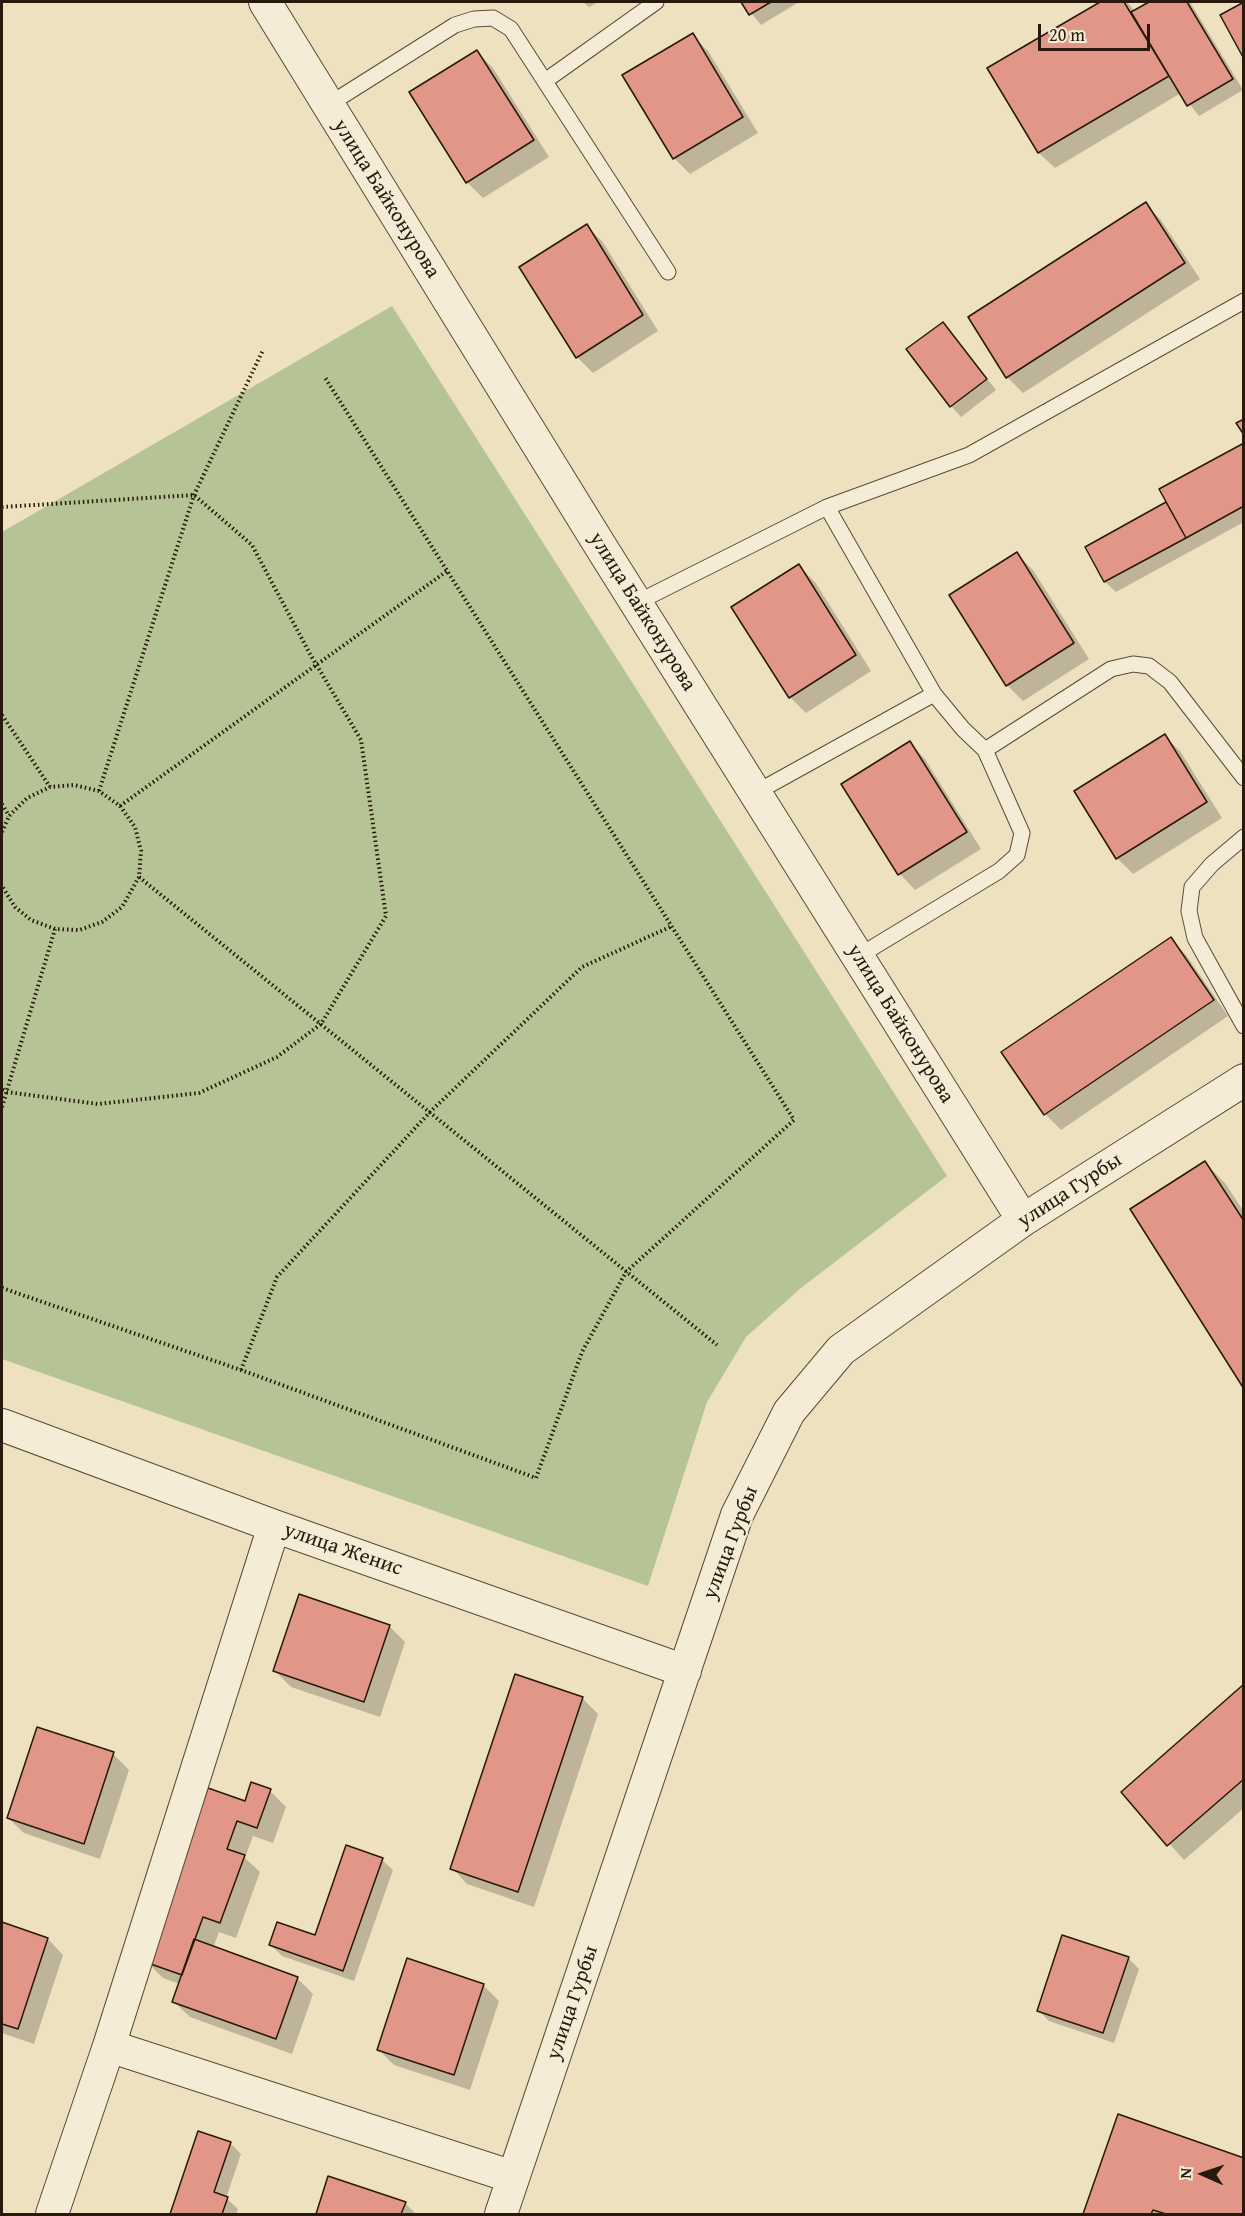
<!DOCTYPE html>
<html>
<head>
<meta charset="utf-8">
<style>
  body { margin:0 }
  #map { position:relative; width:1245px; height:2216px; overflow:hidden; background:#eee1c0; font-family:"Gentium Book Plus",serif }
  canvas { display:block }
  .frame { position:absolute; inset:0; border:3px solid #27190b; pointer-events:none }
  .north { position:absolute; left:1173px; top:2144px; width:60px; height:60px; -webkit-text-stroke:4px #f4ecd6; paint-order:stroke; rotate:273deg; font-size:16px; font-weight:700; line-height:24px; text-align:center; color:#27190b }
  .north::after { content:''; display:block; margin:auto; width:21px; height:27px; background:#27190b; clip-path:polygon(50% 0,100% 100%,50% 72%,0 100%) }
  .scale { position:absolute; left:1038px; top:24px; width:112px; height:27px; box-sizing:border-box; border:3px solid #27190b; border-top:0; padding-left:8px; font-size:18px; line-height:21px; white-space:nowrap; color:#27190b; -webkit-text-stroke:4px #f4ecd6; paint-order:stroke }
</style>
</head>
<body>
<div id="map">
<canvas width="1245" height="2216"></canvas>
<div class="frame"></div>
<div class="north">N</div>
<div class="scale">20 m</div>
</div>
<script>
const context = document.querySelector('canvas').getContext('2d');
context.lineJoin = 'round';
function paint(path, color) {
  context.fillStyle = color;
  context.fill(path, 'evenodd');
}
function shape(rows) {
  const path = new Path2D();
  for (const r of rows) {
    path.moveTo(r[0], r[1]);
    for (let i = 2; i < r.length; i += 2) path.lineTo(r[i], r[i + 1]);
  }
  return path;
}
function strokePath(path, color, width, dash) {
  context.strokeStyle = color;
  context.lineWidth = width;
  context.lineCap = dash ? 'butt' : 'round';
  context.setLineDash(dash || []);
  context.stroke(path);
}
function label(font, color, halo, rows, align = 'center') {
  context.font = font + ' "Gentium Book Plus",serif';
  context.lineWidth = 4.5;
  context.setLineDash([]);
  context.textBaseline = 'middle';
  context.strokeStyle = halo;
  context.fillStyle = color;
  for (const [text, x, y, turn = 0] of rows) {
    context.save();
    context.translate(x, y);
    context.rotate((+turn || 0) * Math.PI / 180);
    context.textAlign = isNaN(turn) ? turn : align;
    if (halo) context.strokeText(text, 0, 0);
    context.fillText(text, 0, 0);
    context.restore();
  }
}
paint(shape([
  [392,306,947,1176,801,1288,746,1337,707,1402,648,1586,2,1359,2,532]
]), '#b6c394');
paint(shape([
  [583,2,598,2,589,7],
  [742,2,799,2,761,25],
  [1103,2,1127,2,1135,11,1151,2,1190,2,1243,90,1199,116,1181,93,1055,168,1039,153,990,69],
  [692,35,708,51,758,133,690,174,674,158],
  [477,52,493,68,549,157,483,198,468,183,411,93],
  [1145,204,1161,220,1200,279,1023,393,1007,377],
  [586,226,602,241,658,331,593,373,577,357],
  [943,324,996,390,961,417,951,406],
  [1244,445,1244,522,1116,592,1105,582,1087,548,1168,503],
  [1017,554,1033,570,1089,659,1023,701,1007,685],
  [799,566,815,582,871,671,806,713,790,697],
  [1164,736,1180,751,1222,818,1133,874,1117,858],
  [910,743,925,759,981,849,915,890,900,874],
  [1171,939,1186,955,1228,1016,1061,1130,1045,1114],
  [1205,1163,1225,1183,1244,1212,1244,1386],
  [389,1626,405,1642,380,1717,291,1687,275,1671],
  [1244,1686,1244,1808,1184,1860,1123,1792],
  [582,1698,598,1714,534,1907,467,1884,452,1868],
  [113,1754,129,1770,100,1859,24,1833,8,1818],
  [270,1791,286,1807,273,1843,253,1836,245,1858,260,1872,236,1938,219,1932,213,1948,297,1978,313,1994,292,2054,190,2017,174,2002,180,1984,163,1978,147,1962,245,1803],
  [382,1860,393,1870,354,1981,282,1956,271,1945,316,1937],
  [2,1924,48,1939,63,1955,34,2044,2,2033],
  [1128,1958,1139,1969,1114,2043,1049,2021,1038,2010],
  [483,1985,499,2001,470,2090,394,2065,378,2049],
  [1119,2116,1244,2159,1244,2214,1084,2214],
  [199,2133,230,2143,241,2154,226,2198,238,2209,236,2214,172,2214],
  [329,2178,405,2203,416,2214,317,2214]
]), '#0003');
const building = shape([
  [741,2,771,2,749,15,741,2],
  [1100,2,1124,2,1169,76,1038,153,987,68,1100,2],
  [1149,2,1187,2,1233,79,1187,106,1131,12,1149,2],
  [1244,2,1244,59,1220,15,1244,2],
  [693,33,743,117,673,159,622,75,693,33],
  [477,50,534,140,466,183,409,92,477,50],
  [1146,202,1185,263,1006,378,968,317,1146,202],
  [587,224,643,315,576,358,519,267,587,224],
  [943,322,987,379,950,407,906,349,943,322],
  [1244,419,1244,435,1236,423,1244,419],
  [1244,443,1244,506,1186,538,1159,489,1244,443],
  [1166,502,1186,538,1104,582,1085,547,1166,502],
  [1017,552,1074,643,1006,686,949,595,1017,552],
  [799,564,856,655,789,698,731,607,799,564],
  [1165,734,1207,802,1116,859,1074,791,1165,734],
  [910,741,967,832,898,875,841,784,910,741],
  [1171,937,1214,1000,1044,1115,1001,1052,1171,937],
  [1205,1161,1244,1221,1244,1389,1130,1209,1205,1161],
  [299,1594,390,1625,364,1702,273,1671,299,1594],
  [515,1674,583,1697,518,1892,450,1869,515,1674],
  [1244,1684,1244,1779,1167,1846,1121,1792,1244,1684],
  [37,1727,114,1752,84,1844,7,1818,37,1727],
  [251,1782,271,1789,257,1828,237,1821,227,1849,245,1855,220,1923,203,1917,182,1975,145,1962,208,1788,245,1801,251,1782],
  [346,1845,383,1858,343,1971,269,1945,277,1922,315,1935,346,1845],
  [2,1922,48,1938,18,2029,2,2024,2,1922],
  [1062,1935,1129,1957,1103,2033,1037,2011,1062,1935],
  [194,1939,298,1977,276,2039,172,2002,194,1939],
  [407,1958,484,1984,454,2075,377,2050,407,1958],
  [1118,2114,1244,2158,1244,2214,1166,2214,1153,2210,1151,2214,1083,2214,1118,2114],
  [198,2131,231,2142,214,2192,228,2197,222,2214,170,2214,198,2131],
  [328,2176,406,2202,401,2214,316,2214,328,2176]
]);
paint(building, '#e19688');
strokePath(building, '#27190b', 1.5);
const service = shape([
  [545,81,656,2],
  [328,105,455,25,474,19,493,18,511,29,668,272],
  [827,507,934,694,963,729,985,750,1022,833,1017,855,999,871,857,957],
  [636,603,827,507,969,455,1244,301],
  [985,750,1111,669,1133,664,1149,666,1170,682,1244,778],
  [755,793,934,694],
  [1244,837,1212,864,1192,887,1189,911,1195,938,1244,1026]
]);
const minor = shape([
  [265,2,601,547,1023,1220],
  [2,1425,274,1526,685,1671],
  [274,1526,109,2046,513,2177],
  [52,2214,109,2046],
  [501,2214,737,1515,789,1412,841,1350,1023,1220,1244,1080]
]);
strokePath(service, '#594b38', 17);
strokePath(minor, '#594b38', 34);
strokePath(shape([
  [2,507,194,495,252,545,310,654,361,740,386,916,321,1024,277,1057,199,1093,98,1104,7,1092,2,1089],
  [2,715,50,787],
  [99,791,194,495,263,350],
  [2,804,9,816],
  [120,806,447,571],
  [2,832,9,816,27,798,50,787,74,785,99,791,120,806,135,827,141,851,139,877,122,907,102,922,79,930,55,929,31,920,15,907,2,886],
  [139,877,717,1345],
  [2,1107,55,929],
  [2,1288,241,1370,536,1478,582,1352,626,1272,794,1120,324,376],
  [241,1370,277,1277,430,1112,582,967,670,927]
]), '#27190b', 4, [1.5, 3]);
strokePath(service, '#f4ecd6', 15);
strokePath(minor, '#f4ecd6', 32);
label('21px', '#27190b', '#f4ecd6', [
  ["улица Байконурова",386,199,58],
  ["улица Байконурова",642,612,58],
  ["улица Байконурова",900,1024,58],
  ["улица Гурбы",1070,1191,-33],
  ["улица Гурбы",731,1543,-69],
  ["улица Женис",343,1550,19],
  ["улица Гурбы",573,2003,-71]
]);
</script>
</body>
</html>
